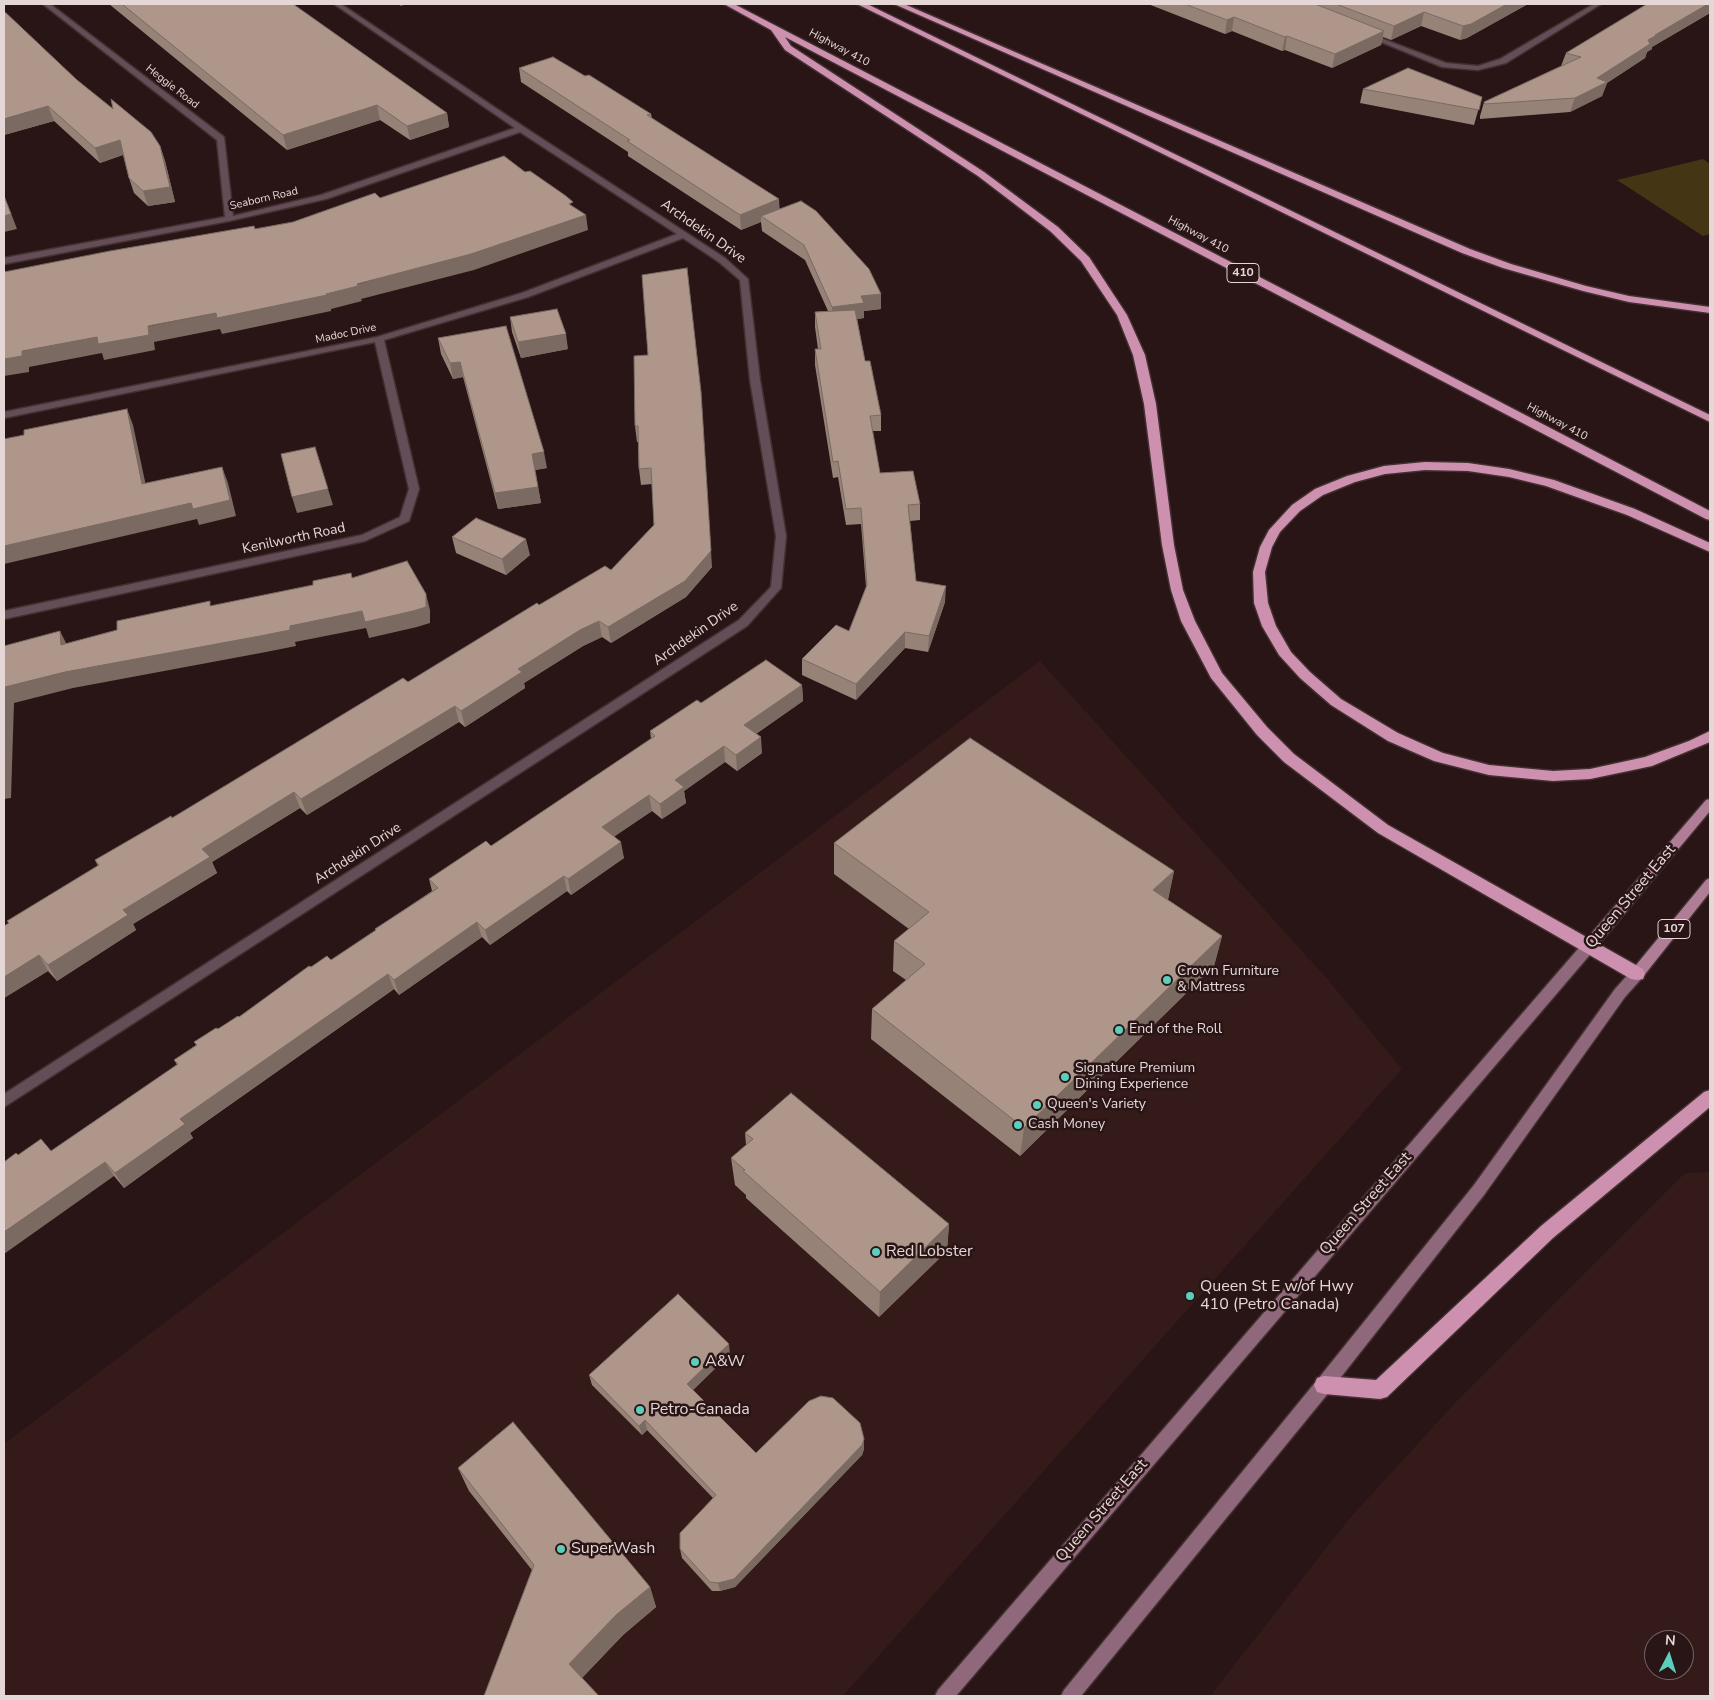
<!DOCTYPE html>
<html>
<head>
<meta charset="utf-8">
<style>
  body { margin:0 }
  #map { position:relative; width:1714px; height:1700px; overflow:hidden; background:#291515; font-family:"Nunito Sans",sans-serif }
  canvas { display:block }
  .frame { position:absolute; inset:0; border:5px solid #e6d7d7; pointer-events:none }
  .north { position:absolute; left:1644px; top:1630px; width:50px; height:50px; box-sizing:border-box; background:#291515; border:1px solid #756363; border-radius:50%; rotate:5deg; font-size:14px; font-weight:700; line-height:20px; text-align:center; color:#e6d7d7 }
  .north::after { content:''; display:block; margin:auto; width:18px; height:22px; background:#5bcebc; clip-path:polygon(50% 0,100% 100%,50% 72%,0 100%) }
</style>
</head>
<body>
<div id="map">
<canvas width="1714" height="1700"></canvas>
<div class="frame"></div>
<div class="north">N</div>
</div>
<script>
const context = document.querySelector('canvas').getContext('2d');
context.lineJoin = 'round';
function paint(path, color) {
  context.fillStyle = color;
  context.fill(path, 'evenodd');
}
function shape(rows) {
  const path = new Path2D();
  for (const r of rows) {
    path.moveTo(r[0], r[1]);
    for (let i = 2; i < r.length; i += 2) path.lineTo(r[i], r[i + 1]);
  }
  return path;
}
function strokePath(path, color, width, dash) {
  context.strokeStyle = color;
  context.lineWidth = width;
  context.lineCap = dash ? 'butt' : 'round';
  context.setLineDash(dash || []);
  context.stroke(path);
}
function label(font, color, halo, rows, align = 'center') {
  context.font = font + ' "Nunito Sans",sans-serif';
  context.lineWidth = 5;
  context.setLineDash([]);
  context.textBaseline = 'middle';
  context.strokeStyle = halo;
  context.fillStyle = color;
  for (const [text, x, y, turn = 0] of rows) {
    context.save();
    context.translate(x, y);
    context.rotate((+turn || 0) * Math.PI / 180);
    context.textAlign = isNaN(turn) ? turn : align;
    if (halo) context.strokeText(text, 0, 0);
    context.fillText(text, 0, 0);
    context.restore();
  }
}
paint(shape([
  [1040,661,1329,981,1402,1069,843,1696,4,1696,4,1444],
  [1710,1172,1710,1696,1210,1696,1349,1519,1455,1403,1685,1173],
  [1654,1640,1684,1640,1684,1670,1654,1670]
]), '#351a1a');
paint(shape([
  [1703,159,1710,164,1710,234,1703,236,1617,180]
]), '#443514');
const minor = shape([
  [43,4,50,4,224,137,233,216,321,195,515,128,334,4,341,4,524,127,725,258,748,279,760,380,786,536,781,588,747,626,4,1107,4,1094,739,620,771,587,776,536,750,380,740,280,719,262,683,238,528,297,384,340,419,489,409,521,365,541,4,619,4,611,362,535,400,517,409,489,375,342,4,418,4,412,377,337,522,293,677,234,520,132,326,199,229,221,4,264,4,258,225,217,217,140,43,4],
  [1594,4,1601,4,1506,63,1478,70,1442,67,1364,35,1370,34,1446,63,1478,66,1500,59,1594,4]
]);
const secondary = shape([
  [1589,941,1594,942,1596,946,1594,950,956,1696,935,1696,938,1690,1584,942,1589,941],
  [1637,969,1642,970,1644,974,1642,978,1625,997,1484,1195,1330,1391,1081,1696,1061,1696,1064,1690,1318,1379,1474,1185,1615,989,1632,970,1637,969]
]);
const primary = shape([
  [1710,799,1710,811,1594,950,1584,950,1582,946,1584,942,1706,800,1710,799],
  [1710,878,1710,892,1642,978,1637,979,1632,978,1630,974,1632,970,1706,880,1710,878]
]);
const motorway = shape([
  [724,4,734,4,1710,511,1710,520,1706,519,785,37,791,46,984,172,1058,227,1089,257,1127,315,1145,355,1156,404,1174,545,1183,590,1195,621,1222,673,1267,727,1294,754,1388,825,1643,969,1645,974,1643,979,1637,980,1631,979,1378,833,1284,762,1257,735,1211,678,1181,621,1171,590,1162,545,1144,404,1133,355,1117,315,1081,261,1050,231,978,176,785,50,771,30,724,4],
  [857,4,867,4,1710,415,1710,422,857,4],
  [894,4,904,4,1470,249,1511,264,1586,286,1629,296,1710,307,1710,313,1629,302,1583,291,1503,268,1462,253,894,4],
  [1425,462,1468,463,1509,469,1554,480,1635,509,1710,543,1710,552,1627,515,1546,486,1509,477,1468,471,1425,470,1385,474,1355,482,1323,495,1300,511,1280,532,1272,547,1265,572,1268,603,1276,626,1291,652,1310,672,1341,699,1398,733,1443,753,1489,765,1553,771,1590,769,1645,757,1689,741,1710,731,1710,742,1652,766,1590,779,1553,781,1489,775,1434,761,1388,741,1331,705,1300,678,1279,655,1262,626,1254,603,1253,572,1260,547,1269,530,1292,505,1315,489,1347,476,1384,466,1425,462],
  [1710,1090,1710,1107,1553,1238,1387,1397,1380,1399,1324,1394,1317,1392,1314,1385,1317,1378,1324,1376,1376,1380,1541,1226,1704,1092,1710,1090]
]);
strokePath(minor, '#433030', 3);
strokePath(secondary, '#433030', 3);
strokePath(primary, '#433030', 3);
strokePath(motorway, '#433030', 3);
paint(minor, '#654d58');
paint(secondary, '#8f687b');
paint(primary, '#b07d96');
paint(motorway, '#cd90af');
paint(shape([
  [109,4,293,4,447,113,449,127,410,140,380,120,287,150],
  [1148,4,1528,4,1467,38,1460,40,1421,26,1391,40,1383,37,1381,45,1332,68,1285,50,1282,51,1232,31,1225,34],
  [1710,4,1710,13,1652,47,1652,49,1647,52,1645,58,1607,83,1602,96,1570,112,1480,119,1480,116,1484,102,1561,66,1566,53],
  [519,68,585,76,651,114,652,118,780,209,881,294,881,309,864,311,864,318,857,319,865,361,881,415,881,431,872,431,880,473,920,504,920,520,910,521,916,581,945,602,928,652,905,648,856,700,802,675,802,659,849,631,866,587,861,524,846,525,838,477,833,478,815,365,815,349,818,349,815,327,815,312,828,311,805,260,762,231,761,222,741,230,628,156,628,152,521,82],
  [77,80,160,146,165,161,175,202,148,206,134,193,129,178,123,155,100,163,54,121,4,135],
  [1363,89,1482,97,1474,125,1360,103],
  [510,317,568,349,521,358,512,332],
  [438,338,547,468,535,470,541,503,498,509,463,377,453,379,441,354],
  [634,356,712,567,686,597,611,643,602,637,583,646,524,683,525,688,465,727,459,722,307,815,300,808,212,862,217,873,133,924,136,930,57,981,48,971,4,998,4,926,98,866,95,860,172,818,408,682,539,605,611,570,654,525,652,484,641,485,639,469,638,442,637,442,635,426],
  [452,537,530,555,506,575,456,553],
  [802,685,803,701,756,734,762,753,737,771,725,762,684,791,686,803,662,819,652,811,614,836,624,858,571,895,567,891,490,945,482,937,399,995,394,989,190,1133,193,1138,124,1188,114,1176,18,1155,51,1151,177,1065,174,1060,196,1045,194,1042,239,1017,311,967,331,960,376,931,375,929,432,891,429,879,491,846,651,739,650,731,701,703],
  [834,843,1174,871,1168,900,1222,936,1214,966,1020,1156,871,1039,872,1009,906,980,893,971,894,941,909,929,834,874],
  [745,1133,949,1224,947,1251,879,1317,746,1198,746,1195,735,1185,731,1158,746,1145],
  [730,1354,693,1390,756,1453,864,1439,864,1449,862,1455,735,1587,720,1591,712,1591,682,1558,680,1549,713,1498,647,1430,642,1435,592,1385,589,1375],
  [458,1468,650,1587,656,1607,623,1635,582,1678,484,1696,532,1570,469,1491]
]), '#968277');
paint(shape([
  [400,4,408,4,400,6],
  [1507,4,1528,4,1467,38,1460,40,1463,26],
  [1708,4,1710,4,1710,13,1652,47,1652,49,1647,52,1645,58,1607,83,1602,96,1570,112,1575,98,1597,78,1648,40,1655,35],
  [1424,12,1421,26,1391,40,1394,26],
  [1234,17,1232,31,1225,34,1227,20],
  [1384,31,1381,45,1332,68,1335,54],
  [1287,36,1285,50,1282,51,1285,37],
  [377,105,380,120,287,150,283,135],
  [48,106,54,121,4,135,4,119],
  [447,113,449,127,410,140,407,126],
  [120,140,125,154,100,163,95,148],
  [160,146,165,161,175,202,148,206,143,191],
  [4,195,17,229,4,232],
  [779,199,780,214,761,216,761,222,741,230,740,215],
  [586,215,588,230,474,270,361,299,362,301,331,309,331,311,222,334,220,329,154,342,155,350,104,360,102,353,29,367,29,372,4,376,4,359,22,351,216,313,326,294],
  [881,294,881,309,864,311,864,318,833,323,832,307,861,296],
  [566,334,568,349,521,358,518,342],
  [460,362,463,377,453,379,450,363],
  [702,408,712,567,686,597,611,643,608,627,685,581],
  [127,409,133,425,149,500,142,484],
  [544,452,547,468,535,470,532,454],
  [222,467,228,483,236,516,199,525,197,519,4,564,4,546],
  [538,487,541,503,498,509,495,493],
  [328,489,333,505,297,513,292,497],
  [526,539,530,555,506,575,502,559],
  [946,586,945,602,928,652,929,636],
  [426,594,430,610,430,623,417,627,369,638,366,628,295,642,296,646,266,652,73,688,14,703,11,798,4,799,4,720,5,687,65,672,290,626],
  [599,621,602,637,583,646,524,683,525,688,465,727,461,711,518,669,580,630],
  [60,631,68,647,61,645],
  [905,632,905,648,856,700,856,684],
  [802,685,803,701,745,741,744,725],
  [455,706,459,722,307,815,301,799],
  [761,737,762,753,737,771,736,755],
  [724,746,725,762,684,791,686,803,662,819,660,804,675,780],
  [294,792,300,808,212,862,217,873,133,924,136,930,57,981,48,965,123,910,202,849],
  [649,795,652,811,605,843,602,827],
  [621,842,624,858,571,895,568,879],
  [1174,871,1167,902,1153,890],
  [564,876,567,891,490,945,485,930],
  [477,922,482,937,399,995,394,980],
  [1222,936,1214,966,1020,1156,1024,1128],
  [39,955,48,971,4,998,4,977],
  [388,974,394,989,190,1133,193,1138,124,1188,115,1173,180,1119],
  [105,1162,114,1176,4,1254,4,1232],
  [949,1224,947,1251,879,1317,880,1292],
  [729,1344,730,1354,689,1394,687,1384],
  [645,1420,647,1430,642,1435,639,1426],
  [864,1439,864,1449,862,1455,735,1587,720,1591,718,1583],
  [650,1587,656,1607,623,1635,578,1682,569,1664,616,1615]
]), '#7a6a61');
const building = shape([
  [122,4,293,4,447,113,407,126,377,105,283,135,122,4],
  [1185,4,1315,4,1384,31,1335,54,1287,36,1285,37,1234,17,1227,20,1185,4],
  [1336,4,1507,4,1471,24,1463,26,1424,12,1394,26,1336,4],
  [1647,4,1708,4,1655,35,1657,35,1648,40,1650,44,1597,78,1607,82,1575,98,1485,104,1484,102,1581,57,1566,53,1647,4],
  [4,11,77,80,113,109,111,99,151,132,160,146,170,187,143,191,129,178,120,140,95,148,48,106,4,119,4,11],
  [553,57,585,76,589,75,651,114,647,115,779,199,740,215,627,141,630,140,519,68,553,57],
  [1408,68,1482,97,1479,110,1363,89,1408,68],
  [504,156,525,172,530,171,566,196,573,202,569,204,586,215,471,254,357,284,358,286,326,294,327,295,217,318,216,313,148,326,149,335,98,344,97,337,22,351,22,356,4,359,4,272,110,251,254,226,255,229,293,222,375,193,380,198,504,156],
  [4,196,11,214,4,216,4,196],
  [801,201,816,211,869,269,881,294,861,296,864,303,832,307,804,245,761,216,801,201],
  [687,268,701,392,711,551,685,581,608,627,599,621,580,630,518,669,522,672,461,711,455,706,301,799,294,792,202,849,210,857,123,910,128,915,48,965,39,955,4,977,4,926,9,923,7,921,99,865,95,860,171,816,172,818,403,678,408,682,537,603,539,605,605,566,611,570,654,525,651,468,639,469,638,426,635,426,634,356,648,355,642,275,687,268],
  [557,309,566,334,518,342,510,317,557,309],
  [855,310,865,361,870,361,881,415,870,416,880,473,913,471,920,504,908,505,916,581,946,586,929,636,905,632,856,684,802,659,836,625,849,631,867,585,861,508,846,509,838,461,833,462,815,349,821,349,815,312,855,310],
  [506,326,544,452,532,454,538,487,495,493,460,362,450,363,438,338,506,326],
  [127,409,142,484,222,467,230,500,193,509,191,503,4,546,4,439,24,435,24,430,127,409],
  [315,447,328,489,292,497,281,454,315,447],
  [476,518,526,539,502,559,452,537,476,518],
  [407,561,426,594,426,607,413,611,365,622,362,611,290,626,290,630,260,636,65,672,5,687,4,720,4,646,60,631,61,645,117,630,117,621,210,601,210,606,313,585,313,581,351,573,352,578,407,561],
  [766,660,802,685,744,725,761,737,736,755,724,746,675,780,684,787,660,804,649,795,602,827,621,842,568,879,564,876,485,930,477,922,394,980,388,974,180,1119,185,1124,115,1173,105,1162,4,1232,4,1162,16,1153,18,1155,41,1139,51,1151,178,1064,174,1060,197,1045,194,1042,216,1028,218,1029,238,1016,239,1017,309,966,311,967,327,956,331,960,376,930,375,929,438,888,429,879,486,841,491,846,655,736,650,731,697,700,701,703,766,660],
  [970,738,1174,871,1153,890,1222,936,1024,1128,872,1009,925,964,894,941,929,912,834,843,970,738],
  [791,1093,949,1224,880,1292,743,1171,745,1170,731,1158,753,1139,745,1133,791,1093],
  [678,1294,729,1344,687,1384,756,1453,809,1401,821,1396,833,1398,860,1423,864,1439,862,1445,734,1579,718,1583,710,1582,680,1549,680,1533,716,1495,645,1420,639,1426,589,1375,678,1294],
  [513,1422,650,1587,616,1615,569,1664,599,1696,484,1696,534,1565,458,1468,513,1422]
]);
paint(building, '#ae978a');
strokePath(building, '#7a6a61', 1);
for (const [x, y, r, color] of [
  [1167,980,5,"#5bcebc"],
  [1119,1030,5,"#5bcebc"],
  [1065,1077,5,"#5bcebc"],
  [1037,1105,5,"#5bcebc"],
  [1018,1125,5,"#5bcebc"],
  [876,1252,5,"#5bcebc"],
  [1190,1296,5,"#5bcebc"],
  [695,1362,5,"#5bcebc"],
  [640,1410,5,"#5bcebc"],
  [561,1549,5,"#5bcebc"]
]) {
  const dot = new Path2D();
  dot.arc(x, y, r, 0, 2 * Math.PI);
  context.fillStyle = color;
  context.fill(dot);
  strokePath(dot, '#291515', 2);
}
label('11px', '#e6d7d7', '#291515', [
  ["Highway 410",839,48,28],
  ["Heggie Road",172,87,38],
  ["Seaborn Road",264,199,-13],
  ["Highway 410",1198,235,28],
  ["Madoc Drive",346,334,-12],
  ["Highway 410",1557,422,28]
]);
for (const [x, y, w] of [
  [1243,273,32],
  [1674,929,32]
]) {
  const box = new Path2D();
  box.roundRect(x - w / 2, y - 9.5, w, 19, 4);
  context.fillStyle = '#291515';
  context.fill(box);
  strokePath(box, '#e6d7d7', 1);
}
label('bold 12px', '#e6d7d7', null, [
  ["410",1243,273],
  ["107",1674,929]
]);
label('14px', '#e6d7d7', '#291515', [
  ["Archdekin Drive",703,232,35],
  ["Kenilworth Road",294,539,-12],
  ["Archdekin Drive",696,634,-35],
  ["Archdekin Drive",358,854,-33]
]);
label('14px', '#e6d7d7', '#291515', [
  ["Crown Furniture",1177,972],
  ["& Mattress",1177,988],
  ["End of the Roll",1129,1030],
  ["Signature Premium",1075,1069],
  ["Dining Experience",1075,1085],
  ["Queen's Variety",1047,1105],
  ["Cash Money",1028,1125]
], 'left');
label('16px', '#e6d7d7', '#291515', [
  ["Queen Street East",1631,897,-50],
  ["Queen Street East",1366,1204,-49],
  ["Queen Street East",1102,1511,-49]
]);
label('16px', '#e6d7d7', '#291515', [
  ["Red Lobster",886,1252],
  ["Queen St E w/of Hwy",1200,1287],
  ["410 (Petro Canada)",1200,1305],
  ["A&W",705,1362],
  ["Petro-Canada",650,1410],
  ["SuperWash",571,1549]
], 'left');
</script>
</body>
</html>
